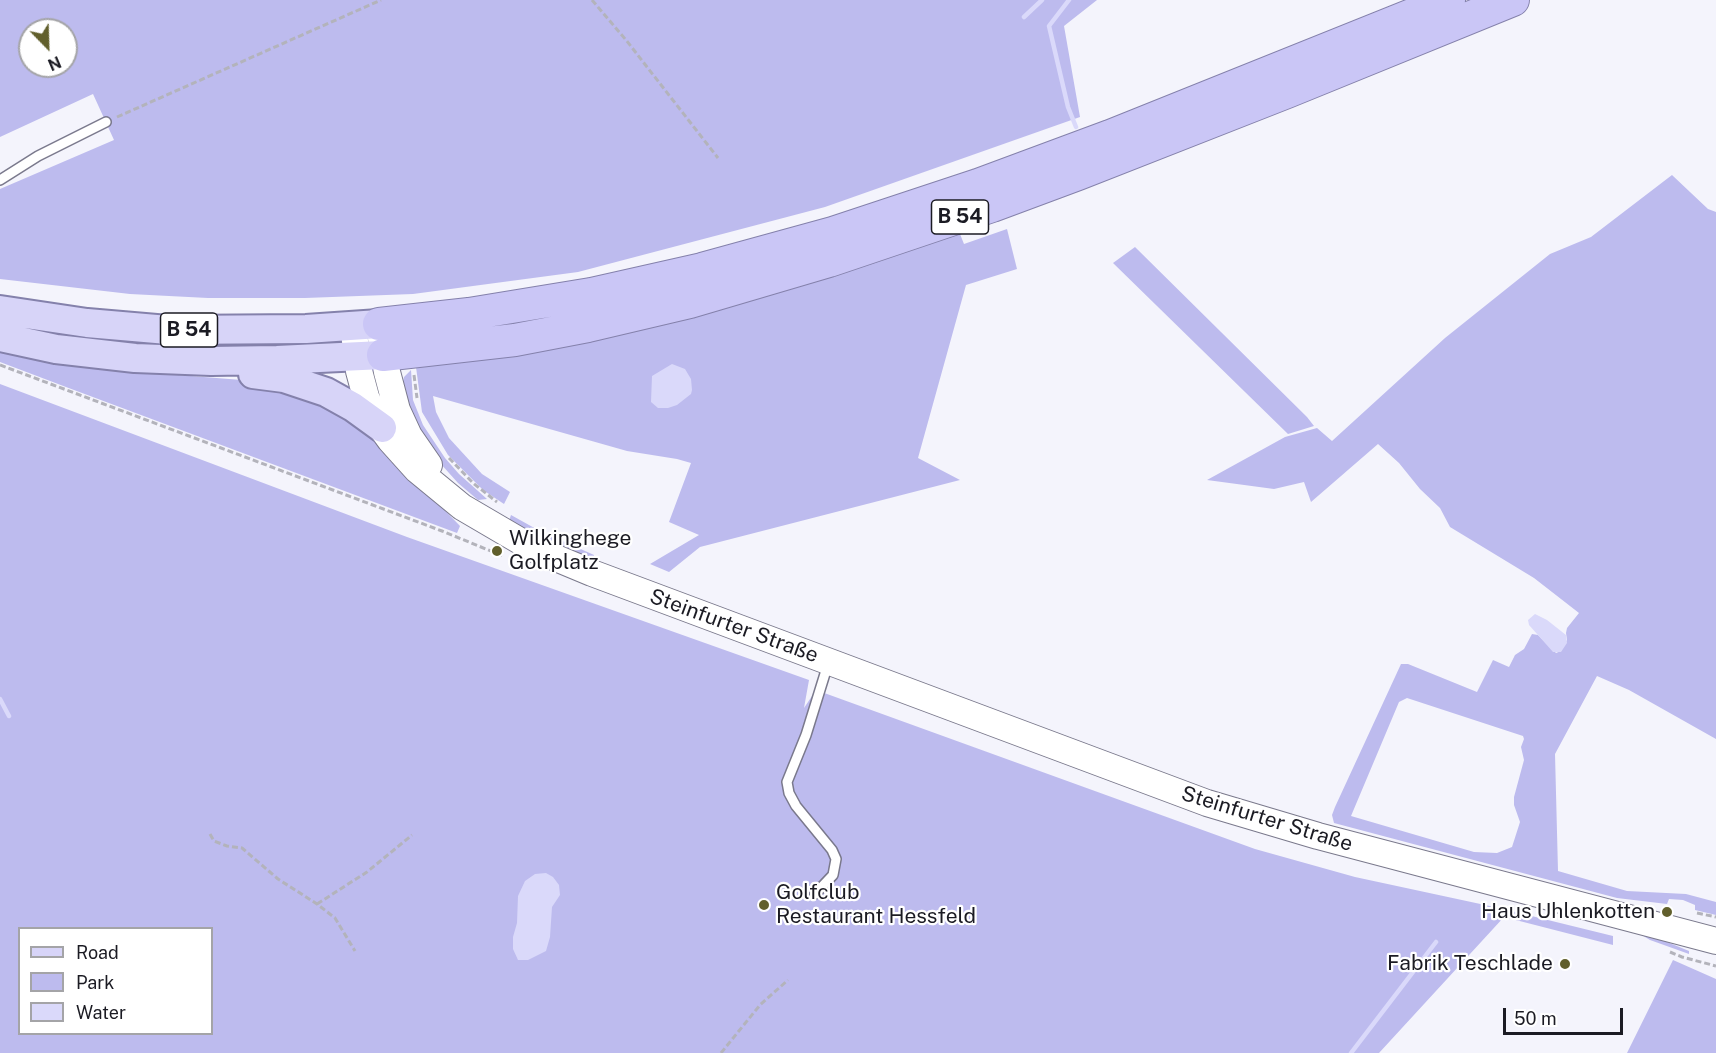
<!DOCTYPE html>
<html>
<head>
<meta charset="utf-8">
<style>
  body { margin:0 }
  #map { position:relative; width:1716px; height:1053px; overflow:hidden; background:#f4f4fc; font-family:"Public Sans",sans-serif }
  canvas { display:block }
  .legend { position:absolute; left:18px; top:927px; width:195px; height:108px; box-sizing:border-box; background:#fff; border:2px solid #a4a4a7; margin:0; padding:8px 10px; list-style:none; font-size:18px; color:#1b1b23 }
  .legend li { display:flex; align-items:center; gap:12px; height:30px }
  .legend b { width:30px; border:2px solid #a4a4a7 }
  .north { position:absolute; left:18px; top:18px; width:60px; height:60px; box-sizing:border-box; background:#fff; border:2px solid #a4a4a7; border-radius:50%; rotate:157deg; font-size:16px; font-weight:700; line-height:24px; text-align:center; color:#1b1b23 }
  .north::after { content:''; display:block; margin:auto; width:21px; height:27px; background:#615f2c; clip-path:polygon(50% 0,100% 100%,50% 72%,0 100%) }
  .scale { position:absolute; left:1503px; top:1008px; width:120px; height:27px; box-sizing:border-box; border:3px solid #1b1b23; border-top:0; padding-left:8px; font-size:18px; line-height:21px; white-space:nowrap; color:#1b1b23; -webkit-text-stroke:4px #fff; paint-order:stroke }
</style>
</head>
<body>
<div id="map">
<canvas width="1716" height="1053"></canvas>
<ul class="legend">
<li><b style="height:8px;background:#d7d4f8"></b>Road</li>
<li><b style="height:16px;background:#bdbbee"></b>Park</li>
<li><b style="height:16px;background:#dad9fa"></b>Water</li>
</ul>
<div class="north">N</div>
<div class="scale">50 m</div>
</div>
<script>
const context = document.querySelector('canvas').getContext('2d');
context.lineJoin = 'round';
function paint(path, color) {
  context.fillStyle = color;
  context.fill(path, 'evenodd');
}
function shape(rows) {
  const path = new Path2D();
  for (const r of rows) {
    path.moveTo(r[0], r[1]);
    for (let i = 2; i < r.length; i += 2) path.lineTo(r[i], r[i + 1]);
  }
  return path;
}
function strokePath(path, color, width, dash) {
  context.strokeStyle = color;
  context.lineWidth = width;
  context.lineCap = dash ? 'butt' : 'round';
  context.setLineDash(dash || []);
  context.stroke(path);
}
function label(font, color, halo, rows, align = 'center') {
  context.font = font + ' "Public Sans",sans-serif';
  context.lineWidth = 4.5;
  context.setLineDash([]);
  context.textBaseline = 'middle';
  context.strokeStyle = halo;
  context.fillStyle = color;
  for (const [text, x, y, turn = 0] of rows) {
    context.save();
    context.translate(x, y);
    context.rotate((+turn || 0) * Math.PI / 180);
    context.textAlign = isNaN(turn) ? turn : align;
    if (halo) context.strokeText(text, 0, 0);
    context.fillText(text, 0, 0);
    context.restore();
  }
}
paint(shape([
  [0,0,1097,0,1064,26,1080,117,825,207,578,272,413,294,305,298,208,298,130,294,0,279,0,189,114,140,93,94,0,137],
  [30,30,66,30,66,66,30,66],
  [1672,175,1708,209,1716,212,1716,739,1629,690,1597,676,1555,754,1558,871,1627,891,1686,894,1716,902,1716,915,1695,910,1695,905,1683,900,1669,899,1667,904,1617,898,1334,823,1332,815,1335,807,1401,664,1408,664,1477,692,1493,660,1509,667,1515,655,1524,649,1532,634,1538,635,1556,653,1561,651,1567,640,1566,633,1567,628,1579,613,1534,578,1450,527,1440,508,1420,489,1399,463,1378,444,1311,502,1304,482,1274,489,1207,480,1285,437,1317,428,1332,441,1445,338,1550,254,1591,237],
  [1407,698,1523,736,1524,739,1521,747,1524,760,1514,797,1514,805,1520,822,1512,847,1497,853,1474,852,1351,816,1399,702],
  [958,229,964,244,1007,229,1017,269,966,285,918,458,960,480,700,547,669,572,650,564,699,535,669,522,691,463,677,459,627,451,433,396,436,412,449,438,482,474,510,492,504,504,483,490,448,455,422,412,416,367,424,364],
  [1135,247,1307,417,1314,426,1288,434,1113,263],
  [0,352,63,363,128,371,267,382,357,419,460,526,457,533,66,387,0,362],
  [411,370,413,400,423,425,445,458,459,474,487,499,478,500,458,483,440,463,411,417,403,382,404,377],
  [0,384,407,537,809,680,804,708,816,690,1255,849,1355,877,1499,908,1613,936,1613,945,1504,917,1379,1053,0,1053],
  [20,928,212,928,212,1034,20,1034],
  [511,515,538,530,594,555,594,557,590,561,523,530,509,521],
  [1640,934,1650,935,1689,951,1689,954,1650,940],
  [1673,960,1716,979,1716,1053,1627,1053]
]), '#bdbbee');
paint(shape([
  [672,364,685,369,691,379,692,390,691,394,677,405,668,408,658,408,651,402,652,376],
  [1535,614,1547,620,1566,635,1567,643,1561,652,1553,652,1529,625,1528,620],
  [546,873,553,877,559,885,560,895,552,907,550,937,546,951,528,960,518,960,513,949,513,937,517,923,518,896,525,881,535,874]
]), '#dad9fa');
strokePath(shape([
  [1069,0,1049,26,1068,107,1076,127],
  [1024,17,1042,0],
  [0,699,9,716],
  [1351,1053,1436,942]
]), '#dad9fa', 4.5);
const service = shape([
  [0,180,38,156,106,122],
  [815,894,833,875,836,859,832,850,796,806,789,793,787,782,806,735,828,664]
]);
const secondary = shape([
  [353,326,359,371,366,397,377,422,390,440,417,470,462,507,532,548,592,573,1207,803,1318,836,1716,941],
  [381,338,387,372,397,410,409,436,429,465]
]);
const primary = shape([
  [0,310,87,323,168,330,306,329,379,324],
  [0,337,56,349,135,358,211,361,277,360,383,355],
  [253,374,284,378,326,392,353,407,382,428]
]);
const trunk = shape([
  [379,324,469,314,591,294,702,269,833,233,978,185,1110,136,1449,0],
  [383,355,515,340,588,326,690,302,829,261,992,206,1078,174,1287,92,1513,0]
]);
strokePath(service, '#7a798c', 12);
strokePath(secondary, '#7a798c', 28);
strokePath(primary, '#8481ab', 32);
strokePath(trunk, '#8481ab', 34);
strokePath(shape([
  [592,0,626,40,718,158],
  [117,117,381,0],
  [0,365,442,531,503,556],
  [414,375,417,398],
  [449,458,473,483,497,502],
  [210,834,214,841,227,846,242,848,278,879,317,904,335,918,355,951],
  [317,904,367,872,412,835],
  [1697,913,1716,917],
  [1670,952,1682,957,1716,966],
  [721,1053,760,1005,788,980]
]), '#b3b3bb', 3, [6, 3]);
strokePath(service, '#fff', 9);
strokePath(secondary, '#fff', 26);
strokePath(primary, '#d7d4f8', 28);
strokePath(trunk, '#cac6f6', 32);
for (const [x, y, r, color] of [
  [497,551,6,"#615f2c"],
  [764,905,6,"#615f2c"],
  [1667,912,6,"#615f2c"],
  [1565,964,6,"#615f2c"]
]) {
  const dot = new Path2D();
  dot.arc(x, y, r, 0, 2 * Math.PI);
  context.fillStyle = color;
  context.fill(dot);
  strokePath(dot, '#fff', 2);
}
for (const [x, y, w] of [
  [960,217,57],
  [189,330,57]
]) {
  const box = new Path2D();
  box.roundRect(x - w / 2, y - 17, w, 34, 4.5);
  context.fillStyle = '#fff';
  context.fill(box);
  strokePath(box, '#1b1b23', 1.5);
}
label('bold 20px', '#1b1b23', null, [
  ["B 54",960,217],
  ["B 54",189,330]
]);
label('21px', '#1b1b23', '#fff', [
  ["Wilkinghege",509,539],
  ["Golfplatz",509,563],
  ["Golfclub",776,893],
  ["Restaurant Hessfeld",776,917],
  ["Haus Uhlenkotten",1655,912,"right"],
  ["Fabrik Teschlade",1553,964,"right"]
], 'left');
label('21px', '#1b1b23', '#fff', [
  ["Steinfurter Straße",734,626,20],
  ["Steinfurter Straße",1267,819,17]
]);
</script>
</body>
</html>
